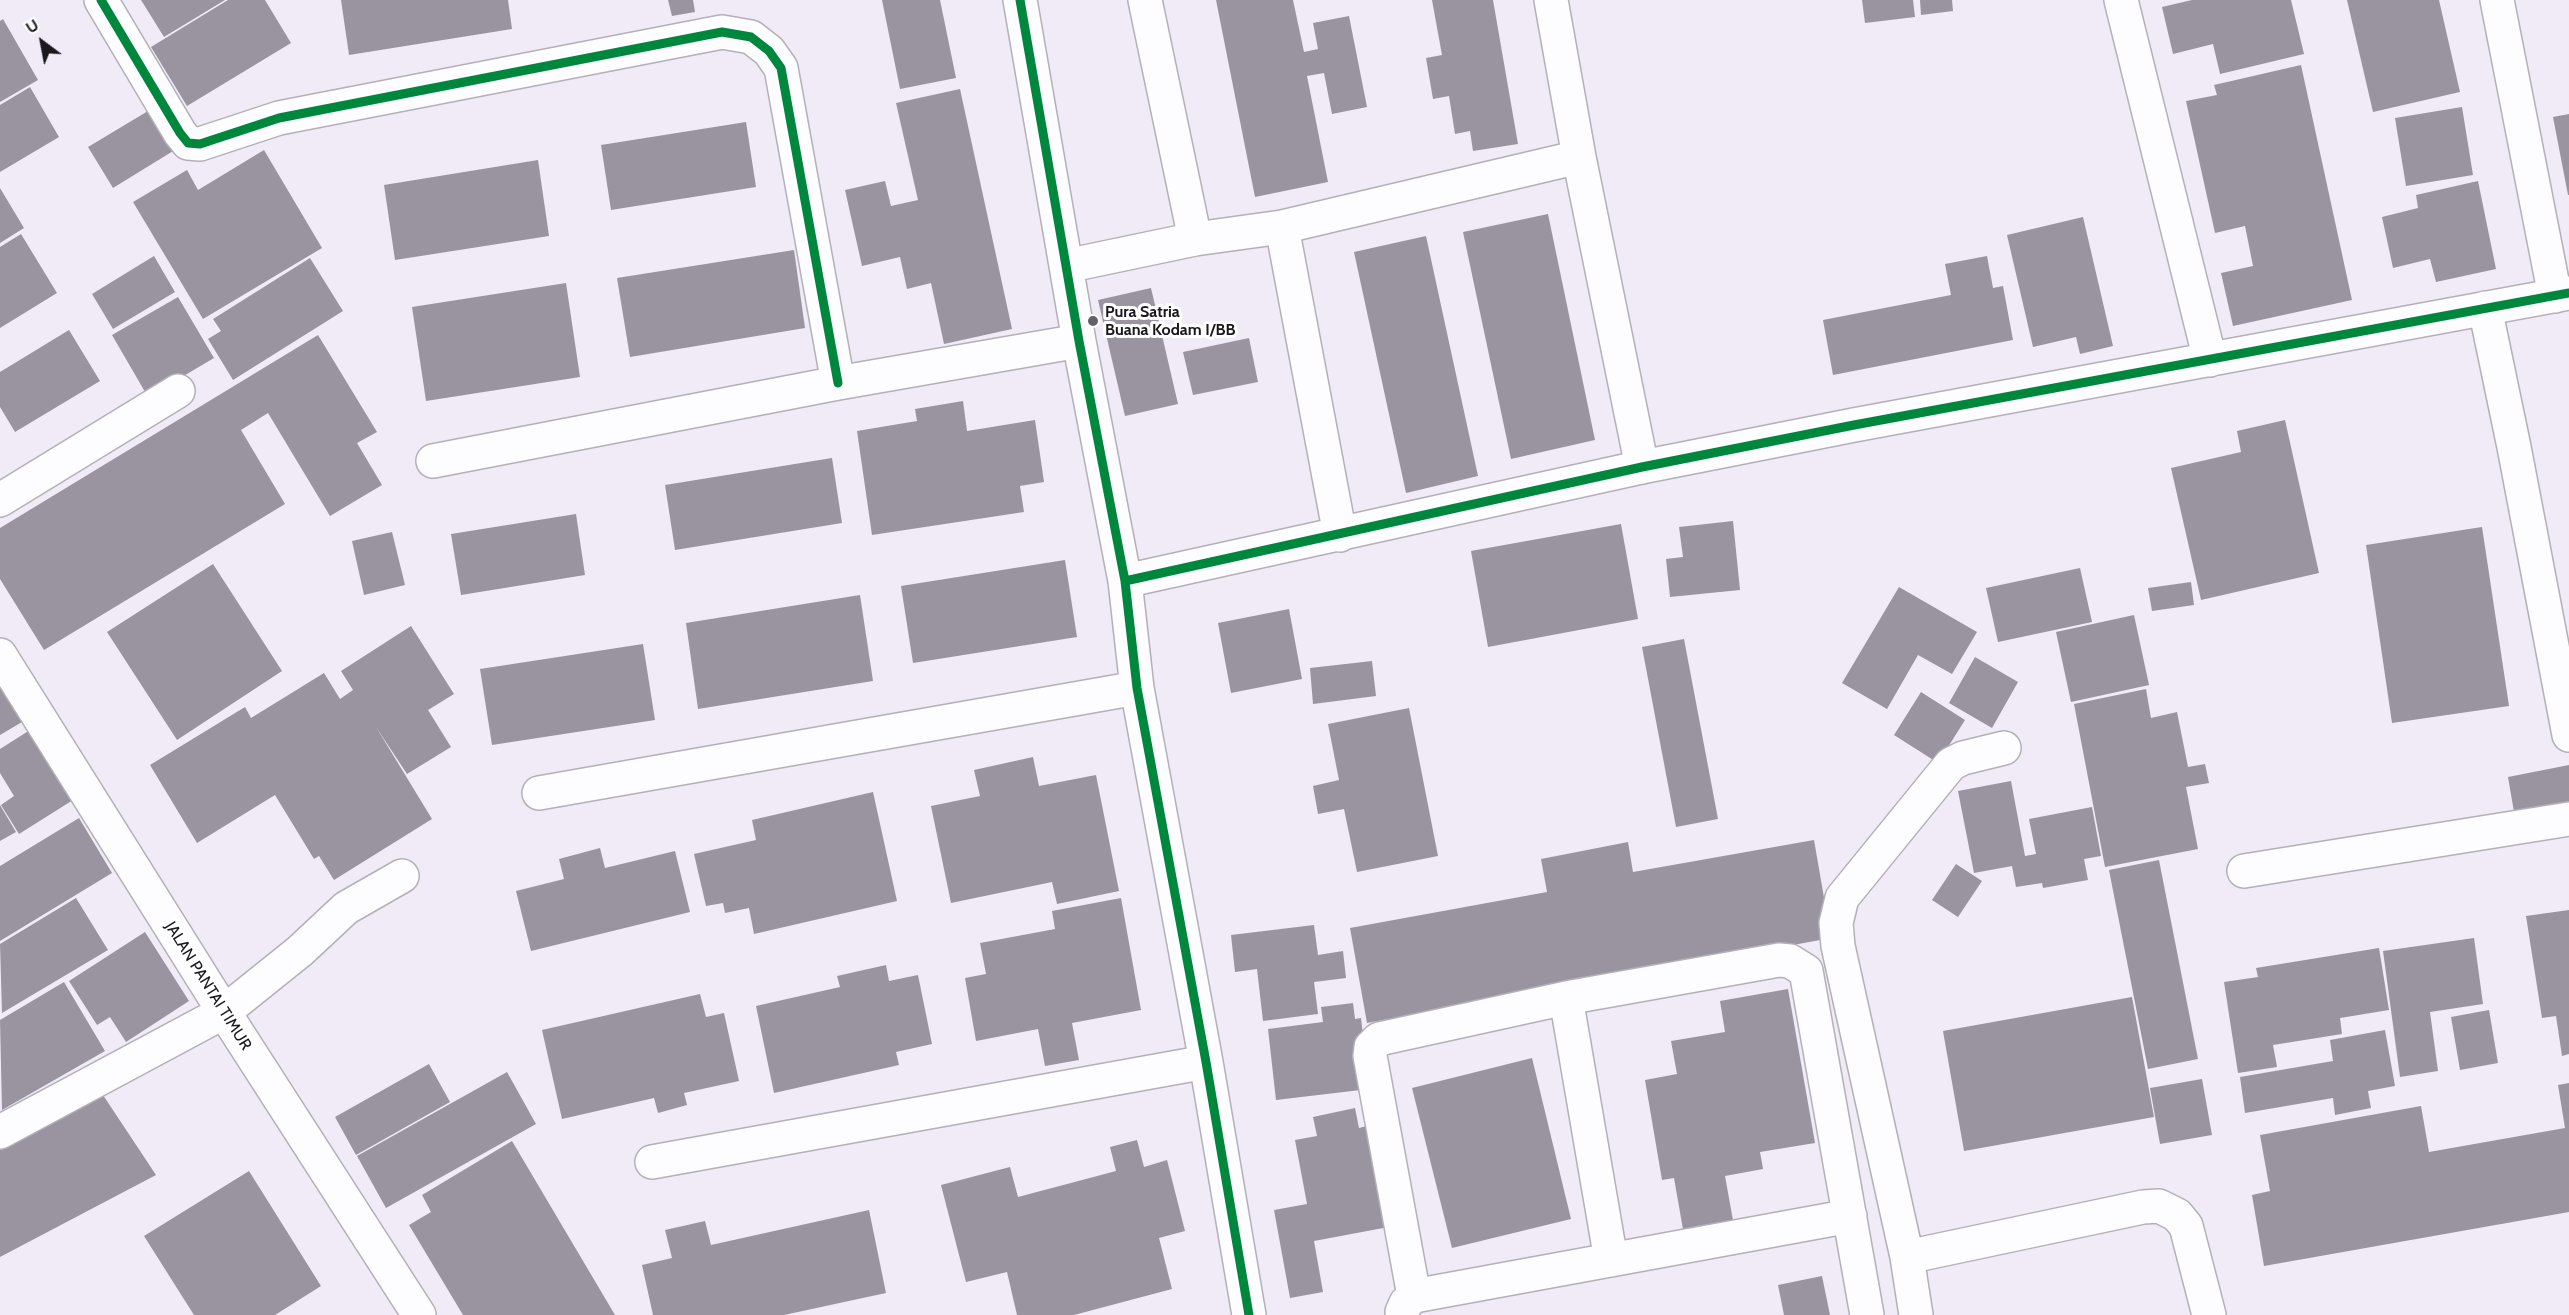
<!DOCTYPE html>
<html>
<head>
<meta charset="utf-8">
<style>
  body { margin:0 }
  #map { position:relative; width:2569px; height:1315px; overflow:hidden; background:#f0ebf6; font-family:Cabin,sans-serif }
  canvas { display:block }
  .north { position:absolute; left:12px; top:12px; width:60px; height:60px; -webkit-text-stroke:4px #fff; paint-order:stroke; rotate:328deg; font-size:16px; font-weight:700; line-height:24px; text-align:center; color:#1a171d }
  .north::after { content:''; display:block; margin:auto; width:21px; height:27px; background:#1a171d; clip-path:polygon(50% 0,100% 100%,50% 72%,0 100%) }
</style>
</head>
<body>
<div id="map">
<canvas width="2569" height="1315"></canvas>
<div class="north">U</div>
</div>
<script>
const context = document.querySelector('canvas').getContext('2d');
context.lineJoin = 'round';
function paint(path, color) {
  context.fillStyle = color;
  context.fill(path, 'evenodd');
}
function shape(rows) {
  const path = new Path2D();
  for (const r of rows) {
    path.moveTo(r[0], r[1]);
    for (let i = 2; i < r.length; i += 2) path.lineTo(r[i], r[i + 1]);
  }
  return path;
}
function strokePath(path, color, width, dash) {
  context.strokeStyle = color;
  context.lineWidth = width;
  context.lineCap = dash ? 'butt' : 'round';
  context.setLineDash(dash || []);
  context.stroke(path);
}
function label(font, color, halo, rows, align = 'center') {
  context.font = font + ' Cabin,sans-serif';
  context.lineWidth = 6;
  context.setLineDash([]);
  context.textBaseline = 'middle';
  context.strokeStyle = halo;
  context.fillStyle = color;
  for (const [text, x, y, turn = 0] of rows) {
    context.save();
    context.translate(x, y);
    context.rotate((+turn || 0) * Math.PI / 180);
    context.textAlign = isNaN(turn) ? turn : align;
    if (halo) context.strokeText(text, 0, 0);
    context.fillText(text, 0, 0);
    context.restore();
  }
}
paint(shape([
  [141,0,225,0,164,37],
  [228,0,265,0,291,43,187,106,151,47],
  [341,0,508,0,512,29,349,55],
  [668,0,693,0,695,12,672,16],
  [882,0,940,0,956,78,900,89],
  [1216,0,1293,0,1304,52,1318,49,1313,23,1349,16,1367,107,1332,114,1324,73,1307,76,1328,182,1255,197],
  [1432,0,1493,0,1518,144,1473,151,1470,131,1455,134,1449,96,1433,99,1426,58,1442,55],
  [1862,0,1913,0,1915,17,1865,23],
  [1920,0,1952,0,1953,11,1921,15],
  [2192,0,2291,0,2304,54,2220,74,2213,44,2173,54,2162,7],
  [2347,0,2439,0,2460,92,2373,112],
  [3,19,38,80,0,102,0,21],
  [2301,65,2352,300,2233,326,2221,273,2253,266,2245,226,2215,233,2186,101,2217,95,2214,85],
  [30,87,59,137,0,172,0,105],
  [960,89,1012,329,944,344,931,283,907,289,900,257,862,266,845,190,885,181,891,206,918,200,896,103],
  [2462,107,2473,175,2406,186,2395,118],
  [153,108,178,148,113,188,88,147],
  [2569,114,2569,195,2568,195,2553,117],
  [746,122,756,187,611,210,601,145],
  [264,150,322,248,203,319,133,202,187,170,198,190],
  [538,160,549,236,395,260,384,185],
  [2478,181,2496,269,2436,282,2430,259,2393,268,2382,217,2418,208,2416,195],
  [0,188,24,228,0,243],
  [1548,214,1595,440,1511,459,1463,232],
  [2083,217,2113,346,2080,354,2076,337,2033,347,2007,235],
  [21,234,57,293,0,328,0,247],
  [1426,236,1478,476,1406,493,1354,252],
  [794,250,805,328,630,357,617,278],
  [154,256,175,292,113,329,92,294],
  [1987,256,1993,288,2003,286,2013,340,1833,375,1823,320,1951,295,1945,264],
  [310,258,343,311,233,380,208,339,221,331,213,319],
  [566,283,580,377,426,401,412,307],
  [1151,288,1178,404,1125,416,1098,300],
  [178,297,214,358,148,397,112,335],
  [69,330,100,381,15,432,0,407,0,372],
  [318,335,377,432,357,443,382,485,330,516,268,413,241,430,285,504,44,650,0,579,0,528],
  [1249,338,1258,382,1193,395,1183,352],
  [963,401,967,431,1035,420,1044,482,1020,486,1024,512,872,535,857,431,917,421,915,409],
  [2285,420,2319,573,2201,600,2171,468,2241,452,2237,431],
  [832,458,842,523,675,550,665,485],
  [576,514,585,575,461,595,451,534],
  [1733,521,1740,590,1670,597,1666,559,1683,557,1679,527],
  [1621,524,1638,619,1488,647,1471,551],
  [2482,527,2509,706,2392,723,2366,545],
  [392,532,405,585,364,595,352,541],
  [1065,560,1077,637,913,663,901,586],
  [213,564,282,671,177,740,107,632],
  [2080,568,2092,622,1998,642,1986,588],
  [2191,582,2194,605,2152,611,2148,588],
  [1899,587,1977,632,1952,674,1918,655,1887,709,1842,683],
  [860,595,873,681,698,709,686,623],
  [1289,609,1302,679,1231,693,1218,623],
  [2134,615,2149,685,2071,702,2056,632],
  [411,626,454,694,428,710,451,747,407,774,376,727,432,819,334,880,319,856,314,859,275,795,197,843,150,765,245,707,251,718,324,673,340,699,353,690,341,671],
  [1684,639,1718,819,1676,827,1642,647],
  [643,644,655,720,492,745,480,669],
  [1975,657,2018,682,1992,728,1949,703],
  [1372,661,1376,696,1313,704,1310,668],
  [0,686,22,722,0,735],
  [2146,689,2151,718,2177,712,2188,767,2205,764,2209,783,2186,787,2198,849,2105,867,2074,704],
  [1921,692,1965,720,1938,763,1894,735],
  [1409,708,1438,856,1357,872,1344,809,1318,814,1313,786,1339,780,1328,724],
  [30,730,73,800,19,834,1,805,14,796,0,773,0,749],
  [1033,757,1039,786,1096,775,1119,891,1057,904,1052,882,951,903,931,806,980,796,974,770],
  [2569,765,2569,802,2514,812,2508,777],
  [2011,781,2025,856,2036,854,2029,819,2092,807,2101,856,2084,859,2088,880,2043,888,2042,883,2016,887,2012,866,1974,873,1958,791],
  [873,792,897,901,754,934,749,908,725,913,723,903,706,906,694,854,756,840,752,820],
  [0,805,16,832,0,841],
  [79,818,112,873,0,941,0,866],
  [1814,840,1831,938,1367,1023,1350,928,1547,892,1541,859,1628,842,1633,872],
  [600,848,605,868,675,851,690,912,531,951,516,891,564,879,559,859],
  [2159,860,2198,1059,2148,1069,2109,870],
  [1956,864,1982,881,1958,917,1932,900],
  [76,898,108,950,2,1013,0,944],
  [1121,898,1141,1010,1072,1023,1079,1060,1045,1066,1038,1029,976,1041,965,978,986,974,980,943,1055,929,1052,911],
  [2569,910,2569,1054,2562,1056,2556,1016,2542,1018,2526,916],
  [1314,925,1318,955,1343,951,1346,978,1314,982,1318,1014,1263,1021,1257,969,1235,972,1231,935],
  [145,932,189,1001,126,1042,110,1017,97,1025,69,981],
  [2474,938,2483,1004,2430,1012,2438,1071,2400,1077,2383,951],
  [2379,948,2389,1010,2340,1018,2342,1034,2273,1045,2277,1067,2238,1073,2224,982,2258,977,2256,968],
  [886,965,889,981,918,975,932,1044,896,1052,899,1065,774,1093,756,1006,840,987,837,976],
  [64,982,105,1051,2,1110,0,1020],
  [1788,989,1815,1143,1760,1152,1763,1169,1725,1176,1734,1226,1684,1235,1674,1178,1662,1180,1645,1080,1677,1074,1671,1041,1725,1032,1720,1001],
  [700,994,706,1017,724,1013,739,1081,684,1093,687,1105,658,1113,654,1098,562,1119,542,1030],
  [2132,997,2154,1117,1964,1151,1943,1031],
  [1353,1003,1355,1019,1361,1018,1369,1089,1276,1100,1268,1029,1323,1022,1321,1007],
  [2489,1010,2498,1063,2460,1070,2451,1017],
  [2385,1030,2395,1086,2368,1091,2371,1108,2335,1115,2333,1098,2245,1113,2240,1077,2333,1061,2330,1040],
  [1532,1058,1571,1219,1452,1248,1412,1088],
  [429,1064,450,1102,356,1155,335,1117],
  [507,1072,536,1124,386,1208,357,1156],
  [2202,1079,2212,1135,2160,1144,2150,1088],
  [2569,1083,2569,1212,2264,1266,2252,1195,2270,1191,2260,1135,2421,1106,2429,1152,2565,1128,2558,1085],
  [101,1092,156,1175,0,1257,0,1149],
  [1355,1108,1359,1128,1375,1124,1394,1226,1314,1241,1323,1292,1290,1298,1274,1210,1307,1204,1295,1140,1317,1136,1313,1117],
  [1137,1140,1144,1167,1167,1160,1185,1231,1159,1238,1172,1289,1074,1315,1017,1315,1007,1272,966,1282,941,1185,1010,1167,1018,1197,1116,1171,1110,1147],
  [512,1141,615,1315,463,1315,409,1225,431,1212,422,1195],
  [249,1171,321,1286,275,1315,194,1315,144,1236],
  [869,1210,886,1293,784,1315,653,1315,642,1265,672,1258,665,1230,705,1221,711,1245],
  [1822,1276,1830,1315,1784,1315,1778,1285]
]), '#9a94a0');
const minor = shape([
  [101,0,180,133,188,143,200,144,279,118,722,32,751,37,769,51,781,68,838,383],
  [1020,0,1079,341,1125,581,1137,688,1206,1062,1249,1315],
  [1145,0,1195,239],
  [1551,0,1579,157,1642,467],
  [2121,0,2210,360],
  [2497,0,2555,296],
  [1282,227,1340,535],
  [1066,266,1195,239,1282,227,1579,157],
  [2485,308,2514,447,2569,735],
  [433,461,838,383,1079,341],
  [0,500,178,391],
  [1125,581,1642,467,1854,425,2569,293],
  [0,655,224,1012,419,1315],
  [539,793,1137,688],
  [2244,871,2569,819],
  [1566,998,1611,1260],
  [0,1132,224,1012,300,951,346,908,402,876],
  [652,1162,1206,1062],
  [1907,1257,2143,1207,2159,1206,2177,1215,2186,1226,2209,1315],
  [1414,1296,1370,1056,1371,1047,1379,1039,1566,998,1779,960,1790,961,1806,971,1867,1315],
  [1402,1312,1406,1303,1414,1296,1850,1216],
  [1916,1315,1907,1257,1838,946,1836,923,1842,898,1951,764,1963,758,2004,748]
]);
strokePath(minor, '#b4b0b8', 36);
strokePath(minor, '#fdfcfe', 33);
strokePath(shape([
  [101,0,180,133,188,143,200,144,279,118,722,32,751,37,769,51,781,68,838,383],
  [1020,0,1079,341,1125,581,1137,688,1206,1062,1249,1315],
  [1125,581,1642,467,1854,425,2569,293]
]), '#00873e', 9);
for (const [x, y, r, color] of [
  [1093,321,6,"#656169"]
]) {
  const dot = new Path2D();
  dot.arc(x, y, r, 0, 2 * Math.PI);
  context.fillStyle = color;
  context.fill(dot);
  strokePath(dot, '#fff', 2);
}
label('bold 16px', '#1a171d', '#fff', [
  ["Pura Satria",1105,312],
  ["Buana Kodam I/BB",1105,330]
], 'left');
label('16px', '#1a171d', '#fff', [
  ["JALAN PANTAI TIMUR",208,986,58]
]);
</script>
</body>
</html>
